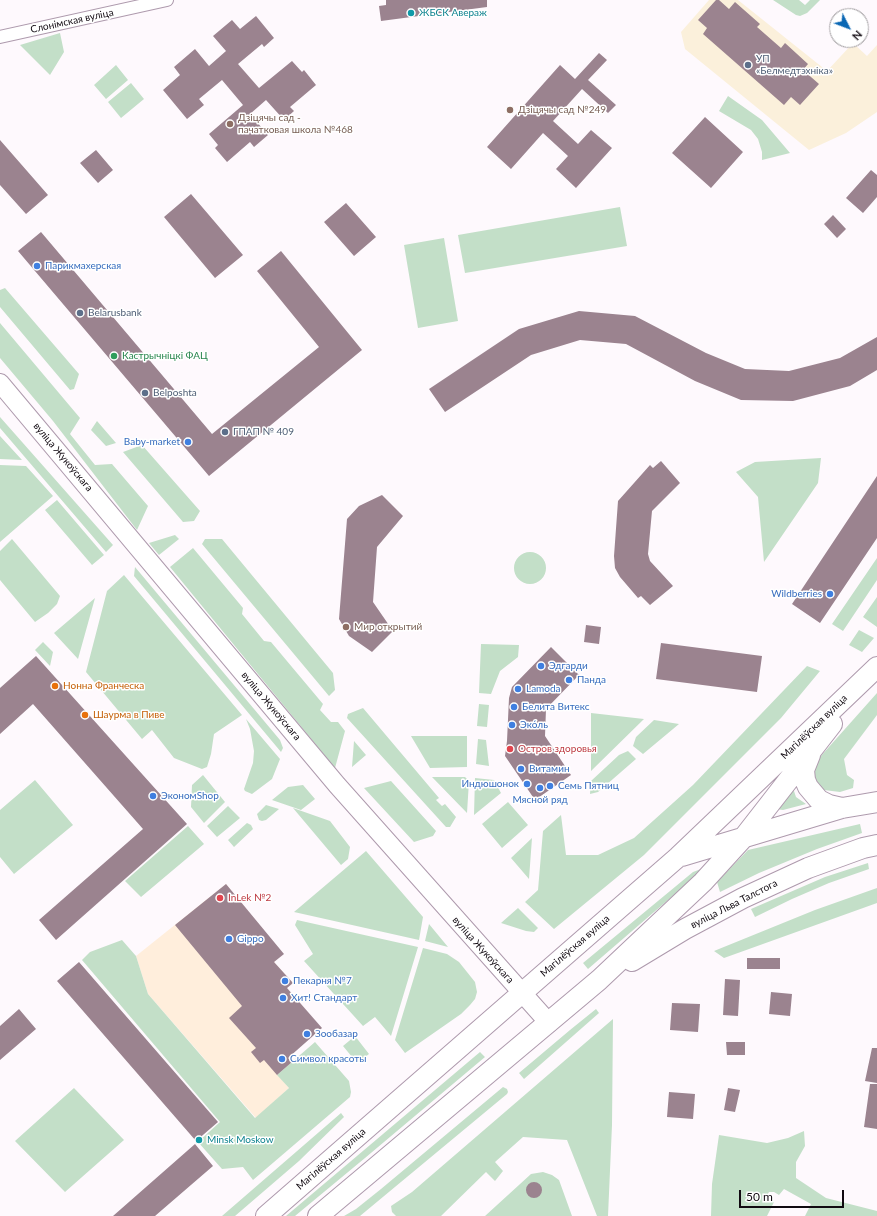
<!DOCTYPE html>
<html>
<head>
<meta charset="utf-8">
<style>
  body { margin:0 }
  #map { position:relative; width:877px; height:1216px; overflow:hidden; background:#fef9fd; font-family:Lato,sans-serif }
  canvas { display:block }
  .north { position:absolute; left:829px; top:8px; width:40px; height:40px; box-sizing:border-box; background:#fff; border:1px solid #a09da0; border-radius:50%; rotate:132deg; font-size:11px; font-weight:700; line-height:16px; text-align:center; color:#110a11 }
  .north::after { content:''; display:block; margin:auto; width:14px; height:18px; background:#0967b4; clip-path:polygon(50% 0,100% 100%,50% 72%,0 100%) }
  .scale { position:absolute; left:739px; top:1190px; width:105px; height:18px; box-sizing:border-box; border:2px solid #110a11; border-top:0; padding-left:5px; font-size:12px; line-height:14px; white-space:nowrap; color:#110a11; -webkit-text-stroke:3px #fff; paint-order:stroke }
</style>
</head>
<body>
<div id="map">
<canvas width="877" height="1216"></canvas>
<div class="north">N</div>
<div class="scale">50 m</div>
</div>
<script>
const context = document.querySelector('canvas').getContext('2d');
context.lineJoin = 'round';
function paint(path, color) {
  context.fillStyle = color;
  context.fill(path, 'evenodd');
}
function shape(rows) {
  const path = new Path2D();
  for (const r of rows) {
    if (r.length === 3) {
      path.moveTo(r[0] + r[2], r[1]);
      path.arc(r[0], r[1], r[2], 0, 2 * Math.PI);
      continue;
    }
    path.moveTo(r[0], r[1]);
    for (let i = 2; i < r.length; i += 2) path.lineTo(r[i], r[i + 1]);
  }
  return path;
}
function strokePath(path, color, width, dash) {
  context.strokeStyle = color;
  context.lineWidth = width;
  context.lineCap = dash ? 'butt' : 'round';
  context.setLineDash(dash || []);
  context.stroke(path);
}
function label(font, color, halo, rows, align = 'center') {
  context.font = font + ' Lato,sans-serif';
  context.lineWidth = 3;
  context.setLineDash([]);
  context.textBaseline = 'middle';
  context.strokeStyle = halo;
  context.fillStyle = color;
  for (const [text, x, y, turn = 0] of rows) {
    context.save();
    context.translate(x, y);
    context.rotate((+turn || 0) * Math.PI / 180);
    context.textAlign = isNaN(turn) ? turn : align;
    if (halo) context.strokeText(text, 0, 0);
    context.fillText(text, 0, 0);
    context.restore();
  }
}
paint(shape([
  [226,884,283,954,274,962,293,983,287,988,289,1058,292,1062,277,1074,289,1088,256,1118,148,994,136,956]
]), '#ffeedc');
paint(shape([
  [709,0,738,0,827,71,853,43,867,56,877,45,877,112,846,133,809,150,685,49,681,32]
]), '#fbf0db');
paint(shape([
  [773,0,799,0,805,5,810,0,820,0,807,13,800,16,796,15],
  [60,33,64,52,50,75,20,45],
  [116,65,128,80,106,99,94,85],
  [131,83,144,99,121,118,108,102],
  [728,96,762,120,790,153,762,160,762,152,758,139,751,130,719,111],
  [620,207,627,246,465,273,458,235],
  [444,238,458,321,418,328,404,245],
  [5,288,79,374,74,389,70,390,0,307,0,290],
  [0,323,80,418,70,434,95,465,112,464,148,506,137,530,53,421,0,358],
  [0,417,113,545,106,552,0,428],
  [97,421,116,443,106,446,91,430],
  [0,436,22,460,0,459],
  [142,445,200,511,194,521,183,522,123,452],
  [821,458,818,483,764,562,758,497,736,472,755,462],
  [0,465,26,466,53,496,0,542],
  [57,500,104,555,92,565,45,510],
  [175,535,179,539,159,555,149,543],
  [12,539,60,596,57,604,48,613,35,622,0,580,0,551],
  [205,539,222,539,333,673,335,690,329,696,202,544],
  [193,548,243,608,242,614,264,641,271,642,323,704,320,710,331,722,338,722,345,731,335,768,170,567],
  [530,568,16],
  [877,558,877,580,843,631,832,624],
  [135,567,280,740,283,748,281,752,134,576],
  [124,575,242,715,214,734,211,754,207,767,202,769,174,758,152,730,142,739,86,672,107,591],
  [877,597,877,627,863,617],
  [95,598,78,659,54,633],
  [859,630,874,638,862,652,849,645],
  [43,642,53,652,50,666,35,650],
  [481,644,519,645,518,657,500,671,491,694,479,693],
  [807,666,820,671,781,718,644,855,554,929,525,902,538,890,543,831,561,815,566,855,598,855,634,838,693,785],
  [877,693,877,715,844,759,847,775,854,780,853,788,840,792,824,790,817,784,813,774,815,765,820,757],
  [479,704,489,705,487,727,477,726],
  [363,708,439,798,436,800,442,806,445,804,456,817,450,827,446,827,347,718,348,714],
  [591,713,644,719,591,771],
  [246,719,280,759,272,779,252,794,245,791,244,789,253,763,254,751,250,729],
  [654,720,679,724,643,754,633,746,636,737],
  [411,736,467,736,467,767,430,768],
  [478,739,486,740,489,766,476,764],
  [354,741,366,755,352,767],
  [628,751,636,759,598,792,590,794,591,781,619,755],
  [203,775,225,802,204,823,191,807,192,785],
  [432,777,465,777,469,781,467,813],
  [475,778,494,780,501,793,474,815],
  [35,780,73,825,14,874,0,857,0,810],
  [391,781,436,831,433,836,414,842,364,788],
  [303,785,315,799,301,810,272,800,288,787],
  [793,788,796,797,806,804,783,810,776,809],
  [508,802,528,825,502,848,482,824],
  [266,805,279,809,266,820,262,821,259,820,257,814],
  [228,806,240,818,217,837,207,826],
  [293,808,330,821,350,847,348,859,341,865],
  [247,823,251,825,253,829,234,847,228,840],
  [860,824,862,833,817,849,759,873,720,892,717,882,748,850],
  [188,826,204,844,141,897,125,881],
  [532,838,529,879,511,858],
  [366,851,423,917,419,940,294,912],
  [868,863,869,869,829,883,792,899,755,917,751,909,825,877],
  [701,869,697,875,588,969,583,963,693,872],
  [877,888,877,903,724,958,714,951,815,910],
  [518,908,538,928,534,932,526,931,501,923],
  [297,920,418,947,391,1036,375,1017,363,1026,304,961,313,954,295,925],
  [429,924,448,947,425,941],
  [122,940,136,956,148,994,255,1118,289,1088,277,1075,315,1042,349,1081,351,1092,350,1097,253,1180,243,1167,222,1169,198,1142,220,1122,82,960,90,952],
  [423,948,447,954,459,962,475,982,477,992,475,999,470,1005,461,1014,405,1053,395,1040],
  [596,1009,599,1013,524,1079,519,1073,570,1030],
  [613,1019,612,1125,608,1216,597,1216,567,1140,523,1137,495,1162,503,1171,495,1181,486,1172,441,1216,396,1216,392,1212,391,1206,412,1192],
  [355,1036,369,1054,357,1063,343,1046],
  [480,1052,485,1057,365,1158,295,1216,286,1216],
  [503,1087,507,1089,508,1092,507,1094,360,1216,344,1216,356,1209,381,1189],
  [74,1088,124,1140,65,1192,15,1141],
  [341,1113,344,1117,299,1161,235,1216,222,1216],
  [804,1131,805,1146,796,1162,796,1178,826,1198,877,1211,877,1216,805,1216,811,1204,784,1189,779,1195,774,1192,769,1192,766,1197,774,1202,767,1216,711,1216,712,1184,719,1135,767,1143,788,1138],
  [543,1172,552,1175,559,1180,572,1216,485,1216,531,1174]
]), '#c3dfc8');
paint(shape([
  [386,0,487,0,487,7,381,21,379,6,386,5],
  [716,0,719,0,729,9,735,2,760,24,757,27,781,48,785,43,808,64,803,70,819,84,800,105,791,97,784,105,703,34,707,28,698,20],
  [256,16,274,38,264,47,262,44,238,64,259,88,292,61,302,72,304,70,316,85,290,107,294,111,284,120,266,100,250,114,268,135,254,147,250,142,227,162,215,148,218,145,209,134,243,105,222,80,199,99,204,105,187,119,163,90,180,75,174,67,195,49,209,66,226,51,213,36,232,20,240,29],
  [599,53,607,60,588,80,616,105,608,113,582,89,553,121,578,144,591,130,612,148,576,188,556,169,568,156,543,133,511,169,487,147,560,65,575,79],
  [705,117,743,152,711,188,672,153],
  [0,140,48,195,26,214,0,185],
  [96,150,113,170,98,183,80,163],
  [871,170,877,175,877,197,863,213,846,198],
  [191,194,243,255,215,278,164,217],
  [346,203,376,237,354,256,324,222],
  [833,215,846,229,837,238,824,224],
  [41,232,212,434,319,347,257,271,281,251,362,350,209,476,18,251],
  [579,311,635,316,706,353,745,369,789,371,840,358,877,337,877,370,850,386,793,401,741,400,695,381,626,344,580,340,531,355,445,412,429,389,519,329],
  [661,461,680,483,652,511,648,554,650,561,673,586,650,605,641,596,638,598,620,577,615,568,614,556,618,501,650,465,653,468],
  [877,476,877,538,820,623,792,604],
  [382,495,403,516,377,547,373,602,393,631,372,652,349,636,339,619,347,519,359,506],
  [586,625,601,627,599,644,584,642],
  [661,643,762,656,757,692,656,679],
  [551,647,579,675,546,709,545,736,571,775,535,800,505,756,507,741,509,698,512,687],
  [36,656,187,824,56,940,39,920,143,829,33,704,0,734,0,688],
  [226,884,284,954,274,962,293,983,287,988,322,1028,288,1058,292,1062,277,1075,264,1060,260,1063,251,1052,256,1048,229,1018,242,1006,175,925],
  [747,958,780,958,780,969,747,969],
  [79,962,218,1122,196,1141,57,981],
  [725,979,740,980,738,1016,723,1015],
  [771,992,792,994,790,1016,769,1014],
  [672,1003,700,1004,698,1032,670,1030],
  [19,1009,36,1029,0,1060,0,1026],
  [726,1042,745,1042,745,1055,727,1055],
  [872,1048,877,1048,877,1083,865,1081],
  [870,1084,877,1084,877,1129,864,1127],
  [728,1088,740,1090,735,1112,724,1110],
  [669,1092,695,1094,693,1119,667,1117],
  [195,1144,213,1166,155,1216,113,1216],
  [534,1190,8]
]), '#9b838f');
const street = shape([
  [0,37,167,0]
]);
const secondary = shape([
  [0,383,337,785,549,1023]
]);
const primary = shape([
  [810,755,804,770,805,780,808,787,819,800,829,805,842,808],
  [682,856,842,808,877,802],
  [632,961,685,929,743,898,808,868,863,848,877,845],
  [266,1216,678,857,877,667],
  [318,1216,599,980,703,882,744,837,832,724]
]);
strokePath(street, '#ae9aad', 14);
strokePath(secondary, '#ae9aad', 20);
strokePath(primary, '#ae9aad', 22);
strokePath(street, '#fff', 12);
strokePath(secondary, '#fff', 18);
strokePath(primary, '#fff', 20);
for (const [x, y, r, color] of [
  [411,13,4,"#0f9aa8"],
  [748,65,4,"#5c6f8a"],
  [510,110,4,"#8d6e63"],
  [230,124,4,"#8d6e63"],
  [37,266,4,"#3f7fe0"],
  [80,313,4,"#5c6f8a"],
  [114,356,4,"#2e9e5b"],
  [145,393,4,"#5c6f8a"],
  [225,432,4,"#5c6f8a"],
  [188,442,4,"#3f7fe0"],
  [830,594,4,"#3f7fe0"],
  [346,627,4,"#8d6e63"],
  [541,666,4,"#3f7fe0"],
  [569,680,4,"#3f7fe0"],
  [55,686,4,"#e8710a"],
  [518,689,4,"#3f7fe0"],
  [514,707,4,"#3f7fe0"],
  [85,715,4,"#e8710a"],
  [512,725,4,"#3f7fe0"],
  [510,749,4,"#e0444e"],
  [521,769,4,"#3f7fe0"],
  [527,784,4,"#3f7fe0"],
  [550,786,4,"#3f7fe0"],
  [540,788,4,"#3f7fe0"],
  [153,796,4,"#3f7fe0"],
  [220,898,4,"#e0444e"],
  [229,939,4,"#3f7fe0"],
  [285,981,4,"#3f7fe0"],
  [283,998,4,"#3f7fe0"],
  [307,1034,4,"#3f7fe0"],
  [282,1059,4,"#3f7fe0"],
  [199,1140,4,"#0f9aa8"]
]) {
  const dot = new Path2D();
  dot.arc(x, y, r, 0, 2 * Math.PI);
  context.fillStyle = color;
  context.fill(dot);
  strokePath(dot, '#fff', 1.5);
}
label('10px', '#0d838f', '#fff', [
  ["ЖБСК Авераж",419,13],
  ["Minsk Moskow",207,1140]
], 'left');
label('10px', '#110a11', '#fff', [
  ["Слонімская вуліца",72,21,-12],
  ["вуліца Жукоўскага",63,457,50],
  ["вуліца Жукоўскага",271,706,50],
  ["Магілёўская вуліца",814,727,-44],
  ["вуліца Льва Талстога",734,904,-27],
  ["Магілёўская вуліца",575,946,-41],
  ["вуліца Жукоўскага",483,950,48],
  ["Магілёўская вуліца",331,1159,-41]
]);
label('10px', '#4e5e75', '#fff', [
  ["УП",756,59],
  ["«Белмедтэхніка»",756,71],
  ["Belarusbank",88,313],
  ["Belposhta",153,393],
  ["ГПАП № 409",233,432]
], 'left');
label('10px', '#785e54', '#fff', [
  ["Дзіцячы сад №249",518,110],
  ["Дзіцячы сад -",238,118],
  ["пачатковая школа №468",238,130],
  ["Мир открытий",354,627]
], 'left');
label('10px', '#366cbe', '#fff', [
  ["Парикмахерская",45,266],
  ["Baby-market",180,442,"right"],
  ["Wildberries",822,594,"right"],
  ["Эдгарди",549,666],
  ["Панда",577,680],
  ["Lamoda",526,689],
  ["Белита Витекс",522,707],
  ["Эко́ль",520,725],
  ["Витамин",529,769],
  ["Индюшонок",519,784,"right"],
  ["Семь Пятниц",558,786],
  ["ЭкономShop",161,796],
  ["Мясной ряд",540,800,"center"],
  ["Gippo",237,939],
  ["Пекарня №7",293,981],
  ["Хит! Стандарт",291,998],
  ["Зообазар",315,1034],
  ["Символ красоты",290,1059]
], 'left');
label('10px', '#27864d', '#fff', [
  ["Кастрычніцкі ФАЦ",122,356]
], 'left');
label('10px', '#c56008', '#fff', [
  ["Нонна Франческа",63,686],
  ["Шаурма в Пиве",93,715]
], 'left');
label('10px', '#be3a42', '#fff', [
  ["Остров здоровья",518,749],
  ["InLek №2",228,898]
], 'left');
</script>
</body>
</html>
